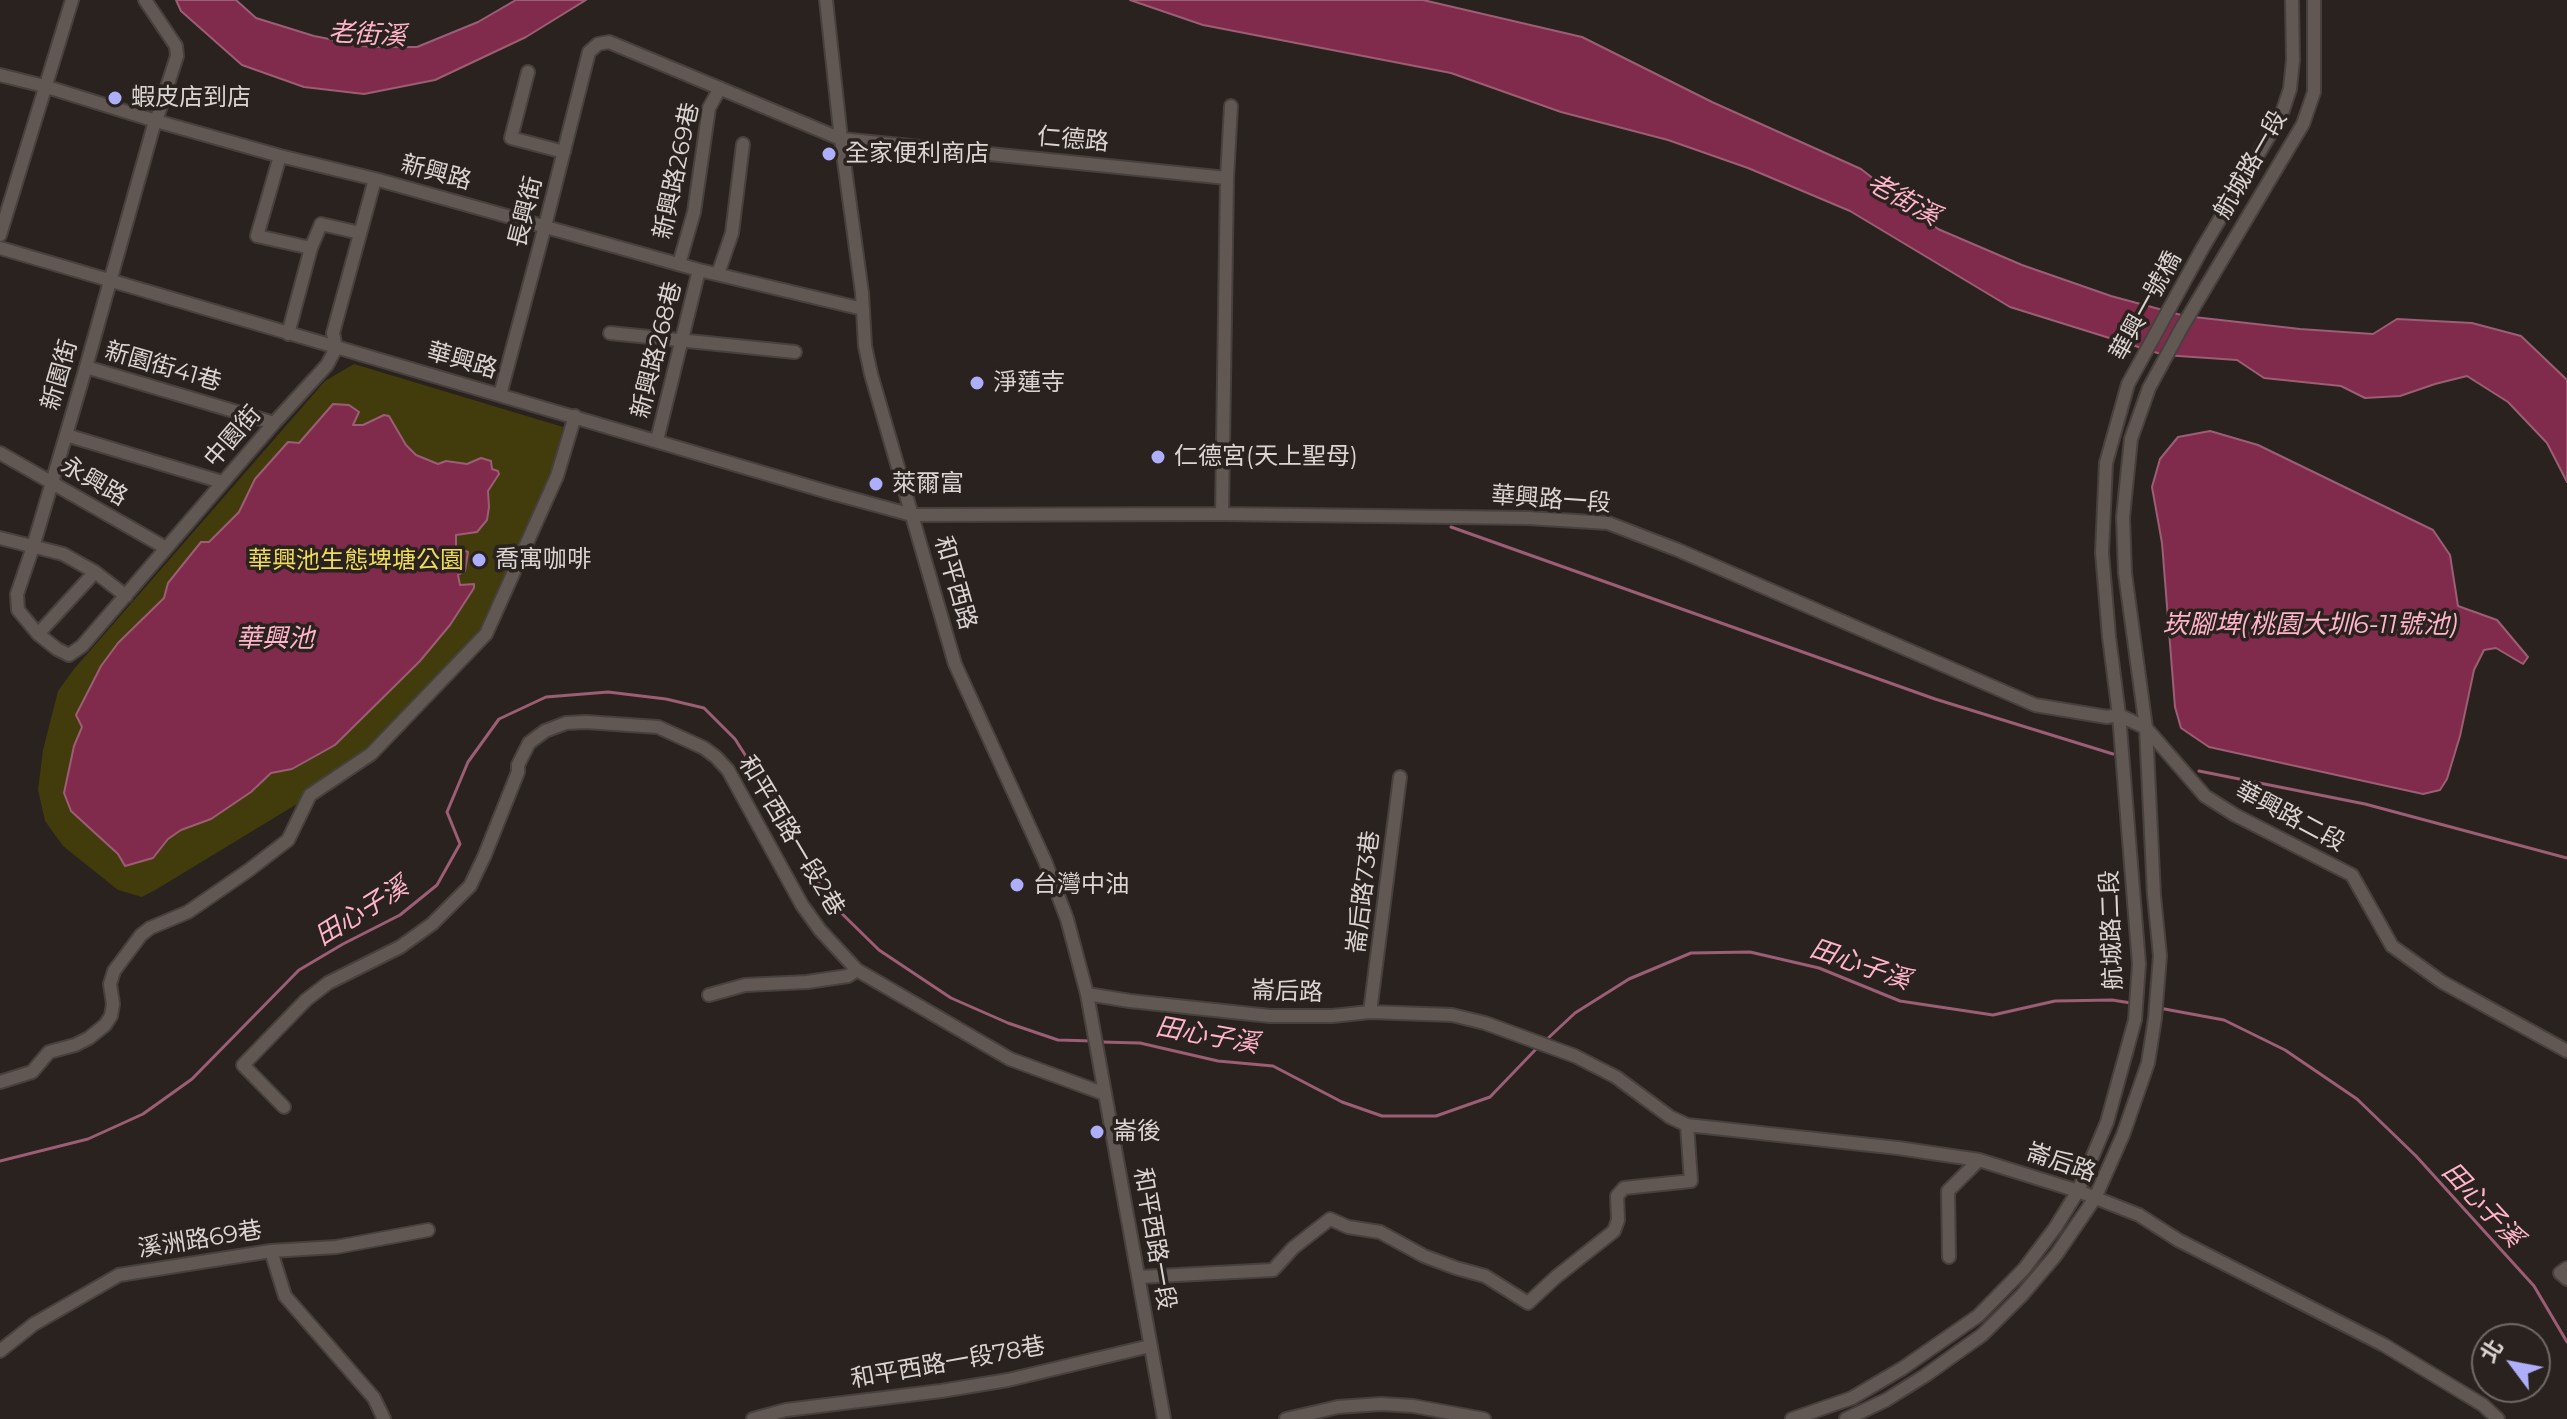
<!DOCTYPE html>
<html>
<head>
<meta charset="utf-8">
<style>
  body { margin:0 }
  #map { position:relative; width:2567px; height:1419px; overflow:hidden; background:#2a221e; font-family:Montserrat,"Noto Sans TC",sans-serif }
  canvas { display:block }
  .north { position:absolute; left:2471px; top:1323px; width:80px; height:80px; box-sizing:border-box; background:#2a221e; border:2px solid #706966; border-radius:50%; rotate:302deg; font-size:22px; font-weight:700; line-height:32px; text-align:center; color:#dad4d2 }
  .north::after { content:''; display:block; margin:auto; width:28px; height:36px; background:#adaffb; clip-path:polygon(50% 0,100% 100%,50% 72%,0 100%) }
</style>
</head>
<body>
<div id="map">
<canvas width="2567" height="1419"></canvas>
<div class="north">北</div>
</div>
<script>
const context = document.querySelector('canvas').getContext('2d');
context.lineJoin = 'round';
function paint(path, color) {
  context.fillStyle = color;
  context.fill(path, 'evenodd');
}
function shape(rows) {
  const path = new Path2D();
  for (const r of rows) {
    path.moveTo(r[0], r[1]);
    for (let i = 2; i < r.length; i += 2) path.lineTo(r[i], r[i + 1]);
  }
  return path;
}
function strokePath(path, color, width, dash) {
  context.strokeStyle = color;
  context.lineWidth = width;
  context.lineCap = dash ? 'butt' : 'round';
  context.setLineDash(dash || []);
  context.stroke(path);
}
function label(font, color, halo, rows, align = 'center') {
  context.font = font + ' Montserrat,"Noto Sans TC",sans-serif';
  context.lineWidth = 7;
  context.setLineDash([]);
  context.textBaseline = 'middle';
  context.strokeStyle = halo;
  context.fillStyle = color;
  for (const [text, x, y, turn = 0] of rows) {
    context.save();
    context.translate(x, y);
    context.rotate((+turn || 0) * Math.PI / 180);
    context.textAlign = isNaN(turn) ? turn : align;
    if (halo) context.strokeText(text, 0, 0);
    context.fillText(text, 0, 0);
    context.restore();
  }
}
paint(shape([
  [354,364,563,427,550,480,489,616,474,642,372,750,312,788,297,804,157,889,142,897,118,890,63,846,45,821,38,790,43,750,58,691,74,669,325,381]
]), '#423b0b');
const water = shape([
  [176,0,236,0,256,18,314,36,370,47,417,47,478,22,516,0,586,0,526,37,435,80,364,94,304,87,242,65,181,11,176,0],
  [1130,0,1423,0,1582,37,1712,102,1861,169,1938,229,2022,265,2111,296,2185,316,2300,329,2373,334,2397,319,2472,323,2521,336,2567,380,2567,482,2547,443,2508,402,2467,376,2435,384,2400,396,2365,398,2341,386,2264,378,2237,360,2164,355,2010,307,1850,211,1748,168,1668,140,1561,112,1451,73,1203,25,1130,0],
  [333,404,349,405,359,412,353,425,363,425,384,415,389,416,406,445,416,455,438,464,446,461,467,464,481,458,491,461,492,469,498,471,499,474,488,491,489,507,487,520,477,532,456,535,456,547,468,552,465,571,458,575,460,585,474,584,474,588,450,625,420,661,335,745,292,769,271,773,251,792,211,819,181,830,168,839,153,858,125,866,118,854,71,811,64,793,74,746,82,727,76,715,101,666,118,643,164,598,168,583,201,542,209,542,239,512,255,479,288,442,299,443,333,404],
  [2210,431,2258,445,2433,530,2450,555,2458,606,2497,620,2528,657,2523,664,2496,648,2484,650,2474,670,2460,736,2447,779,2440,790,2423,794,2209,747,2181,728,2175,707,2162,543,2152,487,2160,459,2178,437,2210,431]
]);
paint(water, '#802b4c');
strokePath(water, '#9b5e74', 2);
strokePath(shape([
  [1451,527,1935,699,2113,754],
  [2199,771,2365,804,2567,858],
  [2159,1008,2224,1020,2285,1050,2357,1099,2416,1156,2534,1286,2567,1342],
  [1545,1041,1575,1013,1629,979,1691,953,1750,952,1819,968,1900,1001,1993,1015,2055,1001,2112,1000,2131,1003],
  [1101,1042,1140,1043,1218,1061,1273,1066,1342,1102,1382,1116,1436,1116,1490,1097,1539,1046],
  [0,1161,88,1139,143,1114,192,1079,299,970,343,944,400,915,437,885,460,844,447,812,468,762,499,719,546,697,608,692,666,699,704,708,735,739,777,805,828,900,879,950,951,998,1008,1023,1058,1040,1093,1041]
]), '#9b5e74', 3);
const minor = shape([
  [145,0,176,46,177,56,156,121],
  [826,0,841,139,862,293,865,346,871,374,955,664,1045,861,1067,919,1087,994,1164,1419],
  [528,72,511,138,564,152],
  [0,75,44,86,156,121,280,156,375,179,699,270,863,309],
  [155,121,86,367,33,547,17,594,18,610,38,634,57,649,69,655,82,646,274,423,327,365,336,348,333,333,375,179],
  [280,156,257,236,311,248],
  [1227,178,1231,106],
  [0,235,72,0],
  [0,248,828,492,912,515,1222,514,1528,518,1608,523,1678,550,2035,705,2107,717,2119,715,2146,728,2205,796,2235,815,2352,875,2392,946,2442,982,2567,1051],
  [679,264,694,212,709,108,720,88],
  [718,274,732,233,743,144],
  [610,333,795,352],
  [288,334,311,248,321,224,360,233],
  [86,367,274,423],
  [500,395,545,226,589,52,598,44,609,42,841,139,1227,178,1222,514],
  [66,435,222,482],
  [657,440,699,270],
  [0,453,166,548],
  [0,538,63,554,95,572,126,596],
  [38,634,95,572],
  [1087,994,1130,1001,1270,1016,1332,1016,1370,1012,1452,1015,1485,1023,1575,1056,1616,1077,1670,1117,1687,1125,1898,1148,1979,1160,2078,1191,2139,1215,2178,1240,2384,1345,2483,1405,2498,1419],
  [709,995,745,985,807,982,848,976,857,970],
  [1370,1012,1400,777],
  [0,1082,32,1072,49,1052,75,1045,89,1038,105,1025,111,1016,113,1004,110,984,114,971,141,935,150,928,188,912,249,870,288,840,310,795,371,754,486,634,557,476,575,416],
  [284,1107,243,1065,306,1000,328,983,400,947,432,924,470,886,484,857,518,772,518,765,529,743,545,731,566,723,586,722,658,727,704,748,716,757,728,770,802,905,820,930,857,970,1010,1059,1105,1094],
  [271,1251,285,1296,374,1398,384,1419],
  [1949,1257,1948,1191,1979,1160],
  [2567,1268,2560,1273,2567,1279],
  [1139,1277,1273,1270,1293,1248,1330,1219,1348,1227,1380,1232,1424,1256,1456,1268,1485,1276,1528,1303,1556,1277,1614,1231,1618,1220,1617,1196,1624,1188,1691,1181,1687,1125],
  [0,1351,34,1324,119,1275,271,1251,336,1247,428,1230],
  [753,1419,786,1410,941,1391,1008,1380,1150,1346],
  [1286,1419,1338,1407,1381,1404,1413,1406,1484,1419],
  [1792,1419,1852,1398,1903,1368,1978,1316,2024,1269,2055,1228,2078,1191,2107,1122,2135,1020,2139,964,2119,715,2109,637,2102,552,2106,463,2128,384,2202,249,2281,116,2290,89,2293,60,2292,0],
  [1846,1419,1886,1400,1926,1375,1982,1335,2022,1295,2056,1255,2095,1198,2123,1135,2148,1063,2155,1018,2160,956,2154,895,2146,728,2125,573,2123,517,2131,439,2149,388,2182,327,2303,124,2314,92,2314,0]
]);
strokePath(minor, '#47403d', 16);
strokePath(minor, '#615854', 12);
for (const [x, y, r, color] of [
  [115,98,8,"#adaffb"],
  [829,154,8,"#adaffb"],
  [977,383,8,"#adaffb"],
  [1158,457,8,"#adaffb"],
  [876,484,8,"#adaffb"],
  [479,560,8,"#adaffb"],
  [1017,885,8,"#adaffb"],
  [1097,1132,8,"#adaffb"]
]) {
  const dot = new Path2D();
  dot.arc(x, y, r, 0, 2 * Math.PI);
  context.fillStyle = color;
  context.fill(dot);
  strokePath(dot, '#2a221e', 3);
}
label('24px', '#dad4d2', '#2a221e', [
  ["蝦皮店到店",131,98],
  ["全家便利商店",845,154],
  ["淨蓮寺",993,383],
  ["仁德宮(天上聖母)",1174,457],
  ["萊爾富",892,484],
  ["喬寓咖啡",495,560],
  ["台灣中油",1033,885],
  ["崙後",1113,1132]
], 'left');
label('24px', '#dad4d2', '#2a221e', [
  ["仁德路",1073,140,5],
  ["航城路一段",2251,165,-60],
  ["新興路269巷",677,171,-78],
  ["新興路",436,173,15],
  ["長興街",526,212,-76],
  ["華興一號橋",2146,306,-61],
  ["新興路268巷",657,350,-76],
  ["華興路",462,361,16],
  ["新園街41巷",163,367,16],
  ["新園街",60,375,-74],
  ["中園街",233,437,-49],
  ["永興路",94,482,30],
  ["華興路一段",1551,500,4],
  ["和平西路",955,583,74],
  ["華興路二段",2290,817,28],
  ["和平西路一段2巷",791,836,59],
  ["崙后路73巷",1364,892,-83],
  ["航城路二段",2112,930,-92],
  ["崙后路",1287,992,2],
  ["崙后路",2061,1163,19],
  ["和平西路一段",1154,1239,80],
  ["溪洲路69巷",200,1240,-9],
  ["和平西路一段78巷",948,1363,-10]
]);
label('24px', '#eedb56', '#2a221e', [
  ["華興池生態埤塘公園",356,561]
]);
label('italic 26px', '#ffb4cb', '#2a221e', [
  ["老街溪",367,35,3],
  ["老街溪",1903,200,29],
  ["崁腳埤(桃園大圳6-11號池)",2310,625],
  ["華興池",275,639],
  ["田心子溪",362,912,-32],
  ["田心子溪",1860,965,19],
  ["田心子溪",1207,1036,10],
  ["田心子溪",2482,1205,47]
]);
</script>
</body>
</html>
